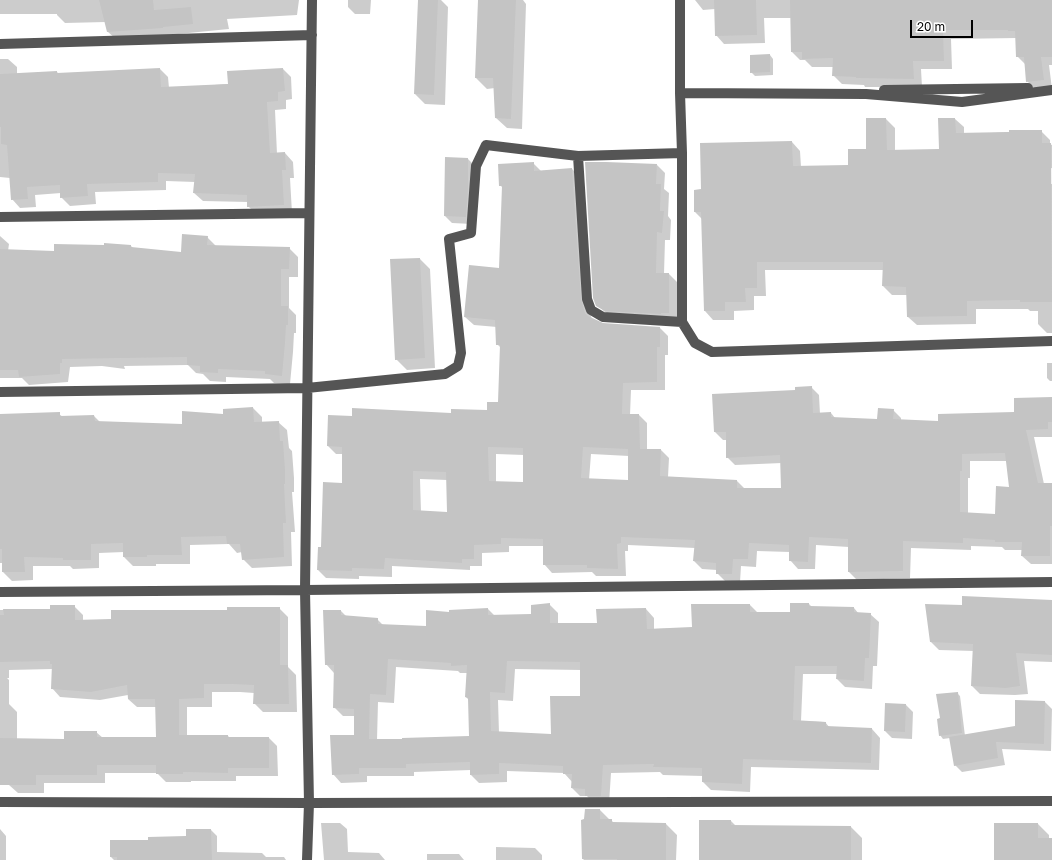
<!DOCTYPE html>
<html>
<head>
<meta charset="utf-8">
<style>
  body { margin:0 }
  #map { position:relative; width:1052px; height:860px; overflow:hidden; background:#fff; font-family:"Golos Text",sans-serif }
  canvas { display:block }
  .scale { position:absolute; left:910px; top:20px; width:63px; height:18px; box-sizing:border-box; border:2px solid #000; border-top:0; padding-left:5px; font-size:12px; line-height:14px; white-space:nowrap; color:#000; -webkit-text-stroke:3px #fff; paint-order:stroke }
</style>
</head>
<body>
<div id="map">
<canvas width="1052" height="860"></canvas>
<div class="scale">20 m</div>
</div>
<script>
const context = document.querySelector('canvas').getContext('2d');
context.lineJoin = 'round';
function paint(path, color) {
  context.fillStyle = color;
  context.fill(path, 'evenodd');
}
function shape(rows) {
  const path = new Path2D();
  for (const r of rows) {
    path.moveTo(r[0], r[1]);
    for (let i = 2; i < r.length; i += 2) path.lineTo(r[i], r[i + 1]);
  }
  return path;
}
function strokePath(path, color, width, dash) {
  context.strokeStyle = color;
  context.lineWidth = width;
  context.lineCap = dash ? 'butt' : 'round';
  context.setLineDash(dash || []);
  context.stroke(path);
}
paint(shape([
  [0,0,299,0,297,15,227,19,229,29,117,40,108,32,106,22,65,23,57,15,57,14,0,14],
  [348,0,371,0,370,14,355,14,348,7],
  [419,0,441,0,448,7,445,105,425,104,415,94],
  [479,0,523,0,526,4,522,129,507,128,496,118,495,88,487,89,476,78],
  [695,0,1052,0,1052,65,1049,65,1052,89,1036,90,1027,81,1026,65,1017,56,1017,38,951,39,952,69,921,69,922,87,865,87,864,85,842,84,833,75,833,67,812,67,805,60,800,60,792,52,791,18,764,18,765,43,724,44,716,35,715,9,703,10],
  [770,55,773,59,773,75,755,76,751,72],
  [0,59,8,59,17,67,17,74,57,72,59,74,160,69,168,77,169,88,229,84,283,69,291,77,292,99,286,100,286,109,275,110,277,154,285,153,293,162,294,178,290,178,292,213,257,215,248,206,248,202,203,201,194,193,195,182,166,181,166,190,95,192,96,204,70,206,61,197,61,193,35,195,36,207,20,208,12,199,10,178,0,177],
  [886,119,895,128,895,151,940,150,955,119,964,127,964,134,1041,131,1050,140,1050,144,1052,145,1052,168,984,185,984,186,1052,184,1052,333,1047,333,1038,324,1038,311,1030,311,1028,309,976,309,976,324,917,325,908,317,907,295,892,295,883,286,884,270,765,270,766,296,754,296,754,310,734,311,734,320,713,320,705,311,702,219,695,212,702,190,792,142,800,151,801,167,849,166,867,150],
  [468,159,475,166,472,224,452,223,445,216],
  [533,163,541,171,572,169,580,177,588,308,592,319,602,324,660,328,668,336,668,355,665,355,665,390,631,390,630,415,639,415,647,423,647,450,661,450,669,458,668,477,737,481,745,489,782,489,782,463,735,465,727,457,727,440,723,440,715,432,796,391,811,387,819,395,820,414,831,413,835,418,878,420,893,410,901,418,901,420,939,422,1016,413,1052,398,1052,437,1034,437,1044,484,1052,484,1052,564,1031,564,1022,556,1023,550,1005,550,1002,547,971,546,971,550,911,548,910,578,857,580,849,572,849,547,816,545,815,569,798,569,790,560,790,552,757,551,756,567,741,566,740,582,725,581,717,573,717,570,702,569,694,561,695,548,628,545,628,551,625,551,626,576,596,576,592,572,552,573,544,564,544,546,509,546,509,552,482,553,482,566,470,566,470,570,392,566,392,577,359,576,359,579,326,578,318,570,322,548,343,484,343,454,336,454,328,446,353,417,452,414,488,411,499,403,501,348,497,344,497,327,474,325,465,317,500,269,503,188,500,185],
  [496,454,524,455,524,483,496,483],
  [591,454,629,456,629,481,589,480],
  [970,461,1007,461,1010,488,995,515,968,513,968,478,970,478],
  [420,479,447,480,448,513,421,512],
  [657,165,665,173,664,189,669,193,668,216,671,220,670,240,665,240,664,274,669,274,677,282,677,320,606,313,597,305],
  [0,236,9,244,8,251,55,252,130,245,133,248,182,253,207,237,216,246,289,248,298,257,298,277,289,277,289,308,296,315,296,333,294,333,293,352,290,384,274,383,270,379,226,377,226,382,210,381,203,374,196,373,188,365,124,366,125,369,102,366,70,367,68,382,29,385,22,378,0,378],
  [420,259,430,269,435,368,407,370,396,359],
  [1047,363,1052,363,1052,381,1050,381,1047,378],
  [253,408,262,417,262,423,278,422,287,430,289,448,292,451,294,478,294,492,292,492,295,532,291,532,292,566,252,568,243,559,242,552,237,553,229,544,190,545,190,564,156,564,156,566,133,566,124,557,124,552,99,553,99,568,73,569,70,566,33,566,33,580,12,581,3,572,3,563,0,563,0,415,59,414,63,417,94,416,100,422,183,425],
  [1052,601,1052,662,1024,661,1028,694,1015,695,980,694,972,686,974,651,939,650,931,642,963,607],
  [809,604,812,607,854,608,859,614,870,614,879,622,877,666,873,666,872,689,845,687,837,679,837,674,803,674,801,721,825,722,830,728,872,729,880,738,879,770,751,767,750,792,711,790,703,782,703,776,663,775,660,772,611,773,609,804,594,804,587,796,580,796,572,788,573,783,564,773,507,771,507,782,479,783,471,775,471,770,414,772,414,776,367,776,367,782,341,783,333,774,355,736,355,716,343,716,334,707,334,673,326,664,341,611,347,617,377,619,383,625,427,627,450,613,488,609,495,616,532,615,550,605,558,613,558,624,598,624,646,609,654,618,654,629,693,628,750,605,758,613,791,613],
  [396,667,458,671,460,673,467,673,466,697,469,700,470,737,377,740,378,702,394,703],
  [515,669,581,670,581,697,552,735,499,733,498,700,513,701],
  [74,606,83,615,83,621,112,620,228,611,279,608,288,617,288,667,296,675,297,712,263,712,254,703,254,693,240,692,212,692,212,707,187,707,187,736,228,736,230,738,269,738,277,746,278,776,236,776,236,781,191,781,191,782,166,782,157,773,105,773,105,783,44,783,44,793,18,793,9,785,0,778,0,610,51,610],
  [53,669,52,688,60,697,100,700,128,695,128,699,137,707,156,707,157,738,103,738,96,732,65,740,17,740,17,712,9,704,9,680,7,678,9,678,9,670],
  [957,693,960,696,965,736,1016,727,1045,702,1052,709,1051,751,1002,749,1005,765,962,772,955,765,950,738,943,739,940,735,941,719],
  [906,705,913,712,912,739,892,738,885,731],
  [600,810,610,820,611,820,614,823,666,824,677,835,676,860,584,860,583,859],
  [731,821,736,826,851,827,862,838,862,860,700,860],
  [321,823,340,823,347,829,348,852,379,853,385,860,324,860],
  [1038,824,1049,835,1049,839,1052,839,1052,860,995,860],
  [0,829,6,836,6,860,0,860],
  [211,830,217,836,217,852,262,853,266,857,284,857,286,860,114,860,111,857,149,841,187,837],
  [496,847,535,848,542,855,542,860,496,860],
  [427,854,459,854,464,860,427,860]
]), '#0003');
paint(shape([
  [99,0,153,0,154,10,191,7,193,24,163,27,163,28,107,32],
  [418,0,438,0,434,95,414,94],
  [478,0,516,0,511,119,495,118,493,78,475,78],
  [714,0,756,0,757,35,715,36],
  [790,0,1052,0,1052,57,1041,57,1044,80,1026,82,1024,57,1016,57,1015,31,1008,31,1008,30,943,30,944,61,913,61,914,79,856,78,856,77,832,76,833,58,802,59,802,52,791,52],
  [770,54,770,72,750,73,750,55],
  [160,68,161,87,228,84,227,71,283,68,285,91,278,92,278,101,267,102,270,153,285,152,286,170,282,170,284,205,247,207,247,195,193,193,195,174,158,173,158,182,87,184,88,196,60,198,60,185,27,187,28,199,11,200,7,145,1,144,1,127,0,127,0,74,57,71,57,73],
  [866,118,886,118,887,150,939,149,938,118,955,118,956,133,1009,132,1009,130,1042,130,1042,143,1051,143,1052,302,1020,302,1020,300,967,301,967,316,907,317,906,287,882,286,883,262,757,262,757,288,745,288,746,302,725,302,725,311,704,311,701,212,694,212,694,190,701,189,700,143,792,141,793,166,848,165,848,149,866,149],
  [445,157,468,158,468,190,466,217,444,216],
  [534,162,534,171,572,168,581,299,585,313,588,316,603,323,660,327,660,347,657,347,657,382,623,383,622,414,639,414,640,449,661,449,660,476,737,480,737,488,781,488,780,455,726,458,726,432,714,432,712,394,795,390,795,387,812,386,813,413,831,412,831,417,877,419,878,408,894,409,893,419,938,421,938,414,1014,412,1014,398,1052,397,1052,422,1048,422,1048,429,1026,430,1038,483,1052,483,1052,526,1050,526,1050,556,1021,556,1022,542,995,542,995,540,963,538,963,543,903,541,903,571,848,572,848,539,809,537,808,562,789,561,789,545,749,543,748,559,733,559,732,574,716,574,716,563,693,561,695,540,621,537,621,543,617,544,618,569,587,568,587,565,543,565,543,539,501,538,501,544,474,545,474,559,462,559,462,563,385,558,384,569,352,568,352,571,317,570,318,547,321,547,323,482,342,483,342,447,327,446,328,415,352,416,352,408,451,413,451,409,487,410,487,402,498,402,500,345,496,345,495,320,464,317,469,265,499,268,502,186,499,186,498,164],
  [488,447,523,448,523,482,489,481],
  [583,447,628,449,628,480,581,478],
  [1005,453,1009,487,996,486,995,514,960,512,960,471,962,471,962,454],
  [413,471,446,472,447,512,413,510],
  [585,162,606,162,657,164,656,184,661,184,660,211,664,211,662,233,657,232,656,273,669,273,669,313,661,313,661,314,605,311,596,306,593,298],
  [182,234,208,236,207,245,290,247,289,269,281,269,281,306,288,306,288,325,286,325,285,343,282,376,265,374,265,371,218,369,218,373,200,372,200,366,187,365,187,357,62,359,62,363,60,363,60,374,19,377,18,370,0,370,0,249,54,251,54,244,104,245,104,243,131,245,131,247,181,252],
  [420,258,425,358,395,360,390,259],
  [253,407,254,422,279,421,280,441,283,441,285,469,285,484,284,484,286,523,283,523,284,557,242,560,240,544,227,544,226,536,181,537,182,555,147,555,147,557,123,557,123,543,91,544,91,560,63,560,63,558,24,557,25,572,2,572,2,549,0,549,0,414,60,412,60,416,94,415,95,421,182,424,182,411,223,414,223,409],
  [962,596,1052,600,1052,655,1016,653,1020,686,1006,688,971,686,973,644,930,642,925,604,962,605],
  [550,603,550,623,597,623,596,609,646,608,647,629,692,627,691,604,750,604,750,612,790,612,790,603,809,603,809,606,854,607,854,612,871,613,869,658,865,658,864,681,836,679,837,666,795,666,793,720,826,722,826,726,872,728,871,763,743,759,742,784,702,782,702,768,653,767,654,764,603,765,601,796,585,796,585,789,571,788,572,774,563,774,563,766,499,763,499,774,470,775,470,762,406,764,406,768,359,768,359,774,332,775,330,735,354,735,354,709,333,708,334,665,325,665,323,610,341,610,341,615,378,618,378,624,426,626,426,610,449,612,449,610,488,608,488,615,531,614,531,605],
  [388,659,451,663,451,666,467,665,465,697,468,698,469,736,402,738,402,739,369,739,370,694,386,695],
  [507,661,580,662,580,696,550,696,551,734,491,731,490,692,505,693],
  [50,605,75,605,75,620,111,619,111,610,227,610,227,607,280,607,280,665,288,665,289,704,253,704,254,685,231,684,204,684,204,698,179,699,179,735,228,735,228,737,269,737,269,768,228,768,228,773,183,772,183,774,156,774,156,765,97,765,97,775,36,775,36,785,0,785,0,738,64,739,64,731,97,731,97,737,156,737,155,699,128,699,127,685,91,692,51,689,52,664,50,664,50,661,0,662,0,615,4,615,3,609,50,609],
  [958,692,962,733,939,736,937,719,940,718,936,694],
  [1015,700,1045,701,1044,744,996,742,998,758,954,766,949,737,1015,726],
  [885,703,906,704,905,732,884,731],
  [585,809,600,809,600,819,612,819,612,822,666,823,666,860,617,860,617,859,582,859,581,820,584,819],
  [699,820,731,820,731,825,851,826,851,860,699,860],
  [994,823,1038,823,1038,838,1052,838,1052,860,994,860],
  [186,829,211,829,212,860,117,860,117,857,110,857,110,840,148,840,148,837,186,836]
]), '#c4c4c4');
strokePath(shape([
  [680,0,680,93,682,153,682,322,695,343,712,352,1052,341],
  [0,44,312,35],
  [884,90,1028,88],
  [680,93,866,94,962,102,1052,90],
  [578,156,587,299,591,310,603,317,682,322],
  [0,217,309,213],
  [0,392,307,388,445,374,458,366,461,353,449,239,471,233,476,166,486,145,578,156,682,153],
  [0,592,305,590,1052,582],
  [0,802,309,803,1052,801],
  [307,860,309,803,305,590,312,0]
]), '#555', 10);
</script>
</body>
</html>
